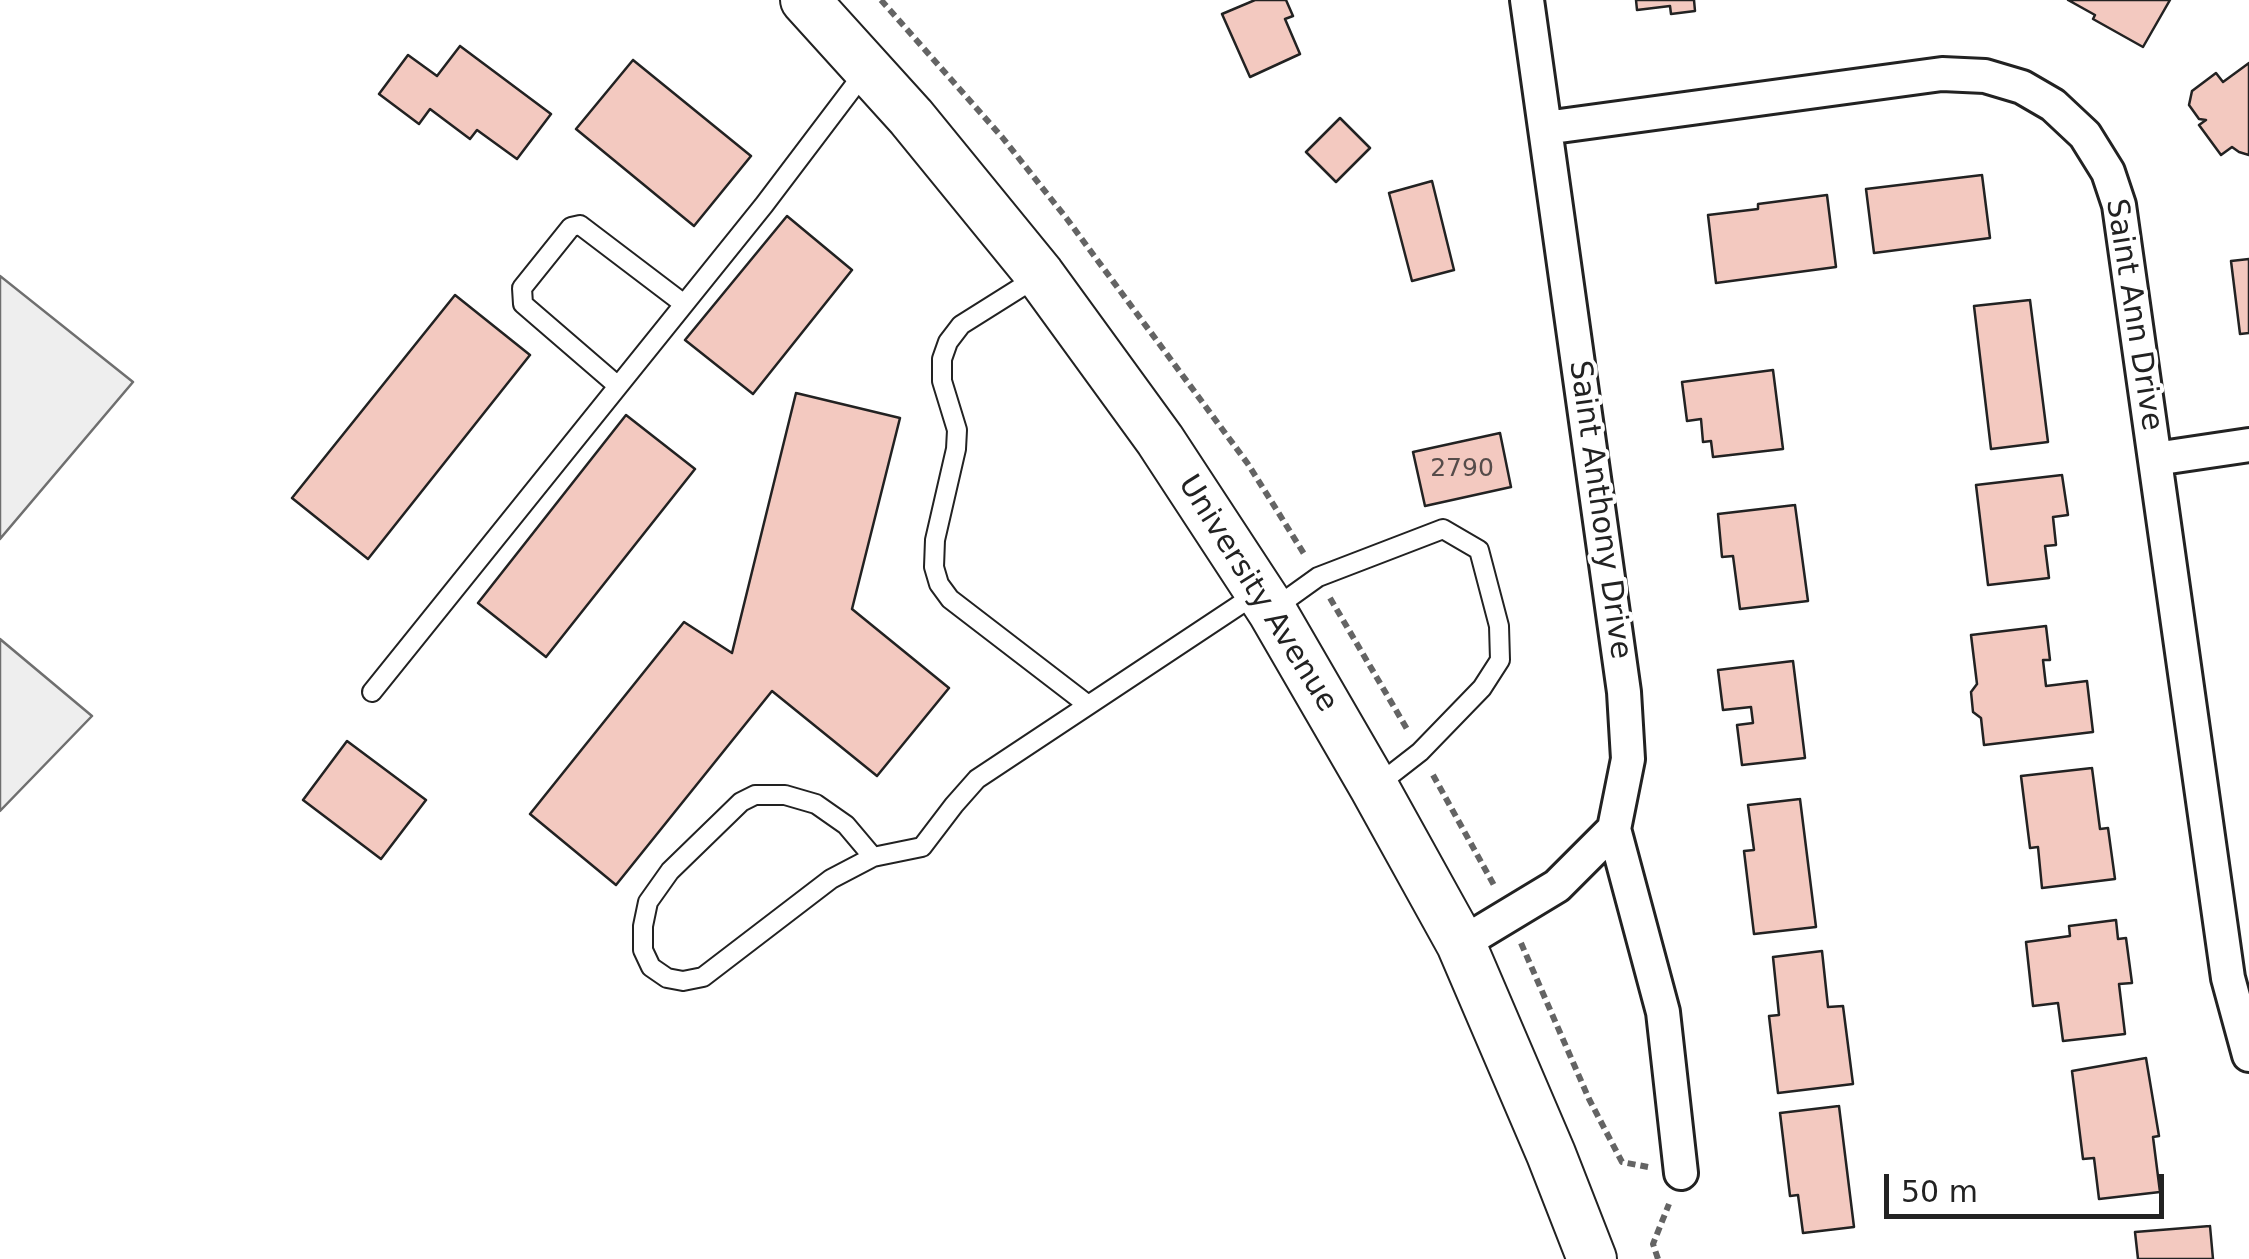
<!DOCTYPE html>
<html>
<head>
<meta charset="utf-8">
<style>
  body { margin:0 }
  #map { position:relative; width:2249px; height:1259px; overflow:hidden; background:#fff; font-family:"DejaVu Sans",sans-serif }
  canvas { display:block }
  .scale { position:absolute; left:1884px; top:1174px; width:280px; height:45px; box-sizing:border-box; border:5px solid #222; border-top:0; padding-left:12px; font-size:30px; line-height:35px; white-space:nowrap; color:#222; -webkit-text-stroke:8px #fff; paint-order:stroke }
</style>
</head>
<body>
<div id="map">
<canvas width="2249" height="1259"></canvas>
<div class="scale">50 m</div>
</div>
<script>
const context = document.querySelector('canvas').getContext('2d');
context.lineJoin = 'round';
function paint(path, color) {
  context.fillStyle = color;
  context.fill(path, 'evenodd');
}
function shape(rows) {
  const path = new Path2D();
  for (const r of rows) {
    path.moveTo(r[0], r[1]);
    for (let i = 2; i < r.length; i += 2) path.lineTo(r[i], r[i + 1]);
  }
  return path;
}
function strokePath(path, color, width, dash) {
  context.strokeStyle = color;
  context.lineWidth = width;
  context.lineCap = dash ? 'butt' : 'round';
  context.setLineDash(dash || []);
  context.stroke(path);
}
function label(font, color, halo, rows, align = 'center') {
  context.font = font + ' "DejaVu Sans",sans-serif';
  context.lineWidth = 8;
  context.setLineDash([]);
  context.textBaseline = 'middle';
  context.strokeStyle = halo;
  context.fillStyle = color;
  for (const [text, x, y, turn = 0] of rows) {
    context.save();
    context.translate(x, y);
    context.rotate((+turn || 0) * Math.PI / 180);
    context.textAlign = isNaN(turn) ? turn : align;
    if (halo) context.strokeText(text, 0, 0);
    context.fillText(text, 0, 0);
    context.restore();
  }
}
const green = shape([
  [0,276,133,382,0,539,0,276],
  [0,639,92,716,0,811,0,639]
]);
paint(green, '#eee');
strokePath(green, '#6f6f6f', 2.5);
const building = shape([
  [1255,0,1286,0,1293,16,1285,19,1300,54,1250,77,1222,14,1255,0],
  [1636,0,1694,0,1695,11,1671,14,1670,6,1637,10,1636,0],
  [2068,0,2170,0,2143,47,2093,19,2095,15,2068,0],
  [460,46,551,114,517,159,477,130,470,139,430,109,419,124,379,94,408,55,437,76,460,46],
  [633,60,751,156,694,226,576,129,633,60],
  [2249,63,2249,155,2239,152,2232,147,2221,155,2199,125,2206,120,2199,119,2189,105,2192,91,2216,73,2223,82,2249,63],
  [1340,118,1370,148,1336,182,1306,152,1340,118],
  [1982,175,1990,238,1874,253,1866,189,1982,175],
  [1432,181,1454,270,1412,281,1389,193,1432,181],
  [1827,195,1836,267,1716,283,1708,215,1758,209,1758,204,1827,195],
  [787,216,852,270,753,394,685,340,787,216],
  [2249,259,2249,333,2240,334,2231,261,2249,259],
  [455,295,530,355,368,559,292,498,455,295],
  [2030,300,2048,442,1991,449,1974,306,2030,300],
  [1773,370,1783,449,1713,457,1711,441,1703,442,1701,419,1687,421,1682,382,1773,370],
  [796,393,900,418,852,609,949,688,877,776,772,691,616,885,530,814,684,622,732,653,796,393],
  [626,415,695,469,546,657,478,603,626,415],
  [1500,433,1511,487,1425,506,1413,452,1500,433],
  [2062,475,2068,515,2053,517,2056,545,2045,546,2049,578,1988,585,1976,485,2062,475],
  [1795,505,1808,601,1740,609,1733,556,1722,557,1718,514,1795,505],
  [2046,626,2050,660,2043,660,2046,686,2087,681,2093,732,1984,745,1981,718,1973,712,1971,692,1977,684,1971,635,2046,626],
  [1793,661,1805,758,1742,765,1737,725,1753,723,1751,707,1723,710,1718,670,1793,661],
  [347,741,426,800,381,859,303,800,347,741],
  [2092,768,2100,829,2108,828,2115,879,2042,888,2038,847,2030,848,2021,776,2092,768],
  [1800,799,1816,927,1754,934,1744,851,1754,850,1748,805,1800,799],
  [2116,920,2118,939,2126,938,2132,983,2119,984,2125,1034,2063,1041,2058,1003,2033,1006,2026,942,2070,936,2069,926,2116,920],
  [1822,951,1828,1007,1843,1006,1853,1084,1778,1093,1769,1016,1779,1015,1773,957,1822,951],
  [2146,1058,2159,1136,2153,1137,2160,1192,2099,1199,2094,1158,2083,1159,2072,1071,2146,1058],
  [1839,1106,1854,1227,1803,1233,1798,1195,1790,1196,1780,1113,1839,1106],
  [2210,1226,2213,1259,2138,1259,2135,1232,2210,1226]
]);
paint(building, '#f3c9c0');
strokePath(building, '#222', 2.5);
const lane = shape([
  [1039,276,961,325,948,342,942,359,942,381,957,430,956,449,935,540,934,567,939,584,950,599,1088,705],
  [618,386,523,304,522,288,571,227,580,225,684,304],
  [1272,610,1318,577,1443,529,1479,550,1499,626,1500,660,1482,688,1420,752,1375,787],
  [372,692,764,205,867,69],
  [873,857,846,825,816,804,785,795,755,795,741,802,670,871,648,902,643,926,643,950,651,967,667,978,683,981,703,977,831,879,873,857,922,847,954,805,977,779,1259,592]
]);
const street = shape([
  [1545,128,1942,74,1985,76,2022,87,2053,105,2085,135,2108,172,2119,205,2228,978,2249,1055],
  [2155,459,2249,445],
  [1614,829,1663,1012,1681,1173],
  [1461,944,1557,886,1614,829,1628,759,1624,692,1527,0]
]);
const secondary = shape([
  [805,0,911,117,1040,275,1160,440,1272,611,1374,787,1461,944,1551,1154,1592,1259]
]);
strokePath(lane, '#222', 22);
strokePath(street, '#222', 38);
strokePath(secondary, '#222', 52);
strokePath(shape([
  [881,0,1002,137,1067,219,1248,464,1306,557],
  [1330,598,1407,729],
  [1433,775,1495,887],
  [1521,943,1589,1099,1622,1162,1648,1167],
  [1658,1259,1653,1244,1669,1204]
]), '#646464', 6, [8, 5]);
strokePath(lane, '#fff', 18);
strokePath(street, '#fff', 32);
strokePath(secondary, '#fff', 48);
label('25px', '#564c4a', null, [
  ["2790",1462,469]
]);
label('30px', '#222', '#fff', [
  ["Saint Ann Drive",2133,315,81],
  ["Saint Anthony Drive",1599,510,82],
  ["University Avenue",1257,594,58]
]);
</script>
</body>
</html>
